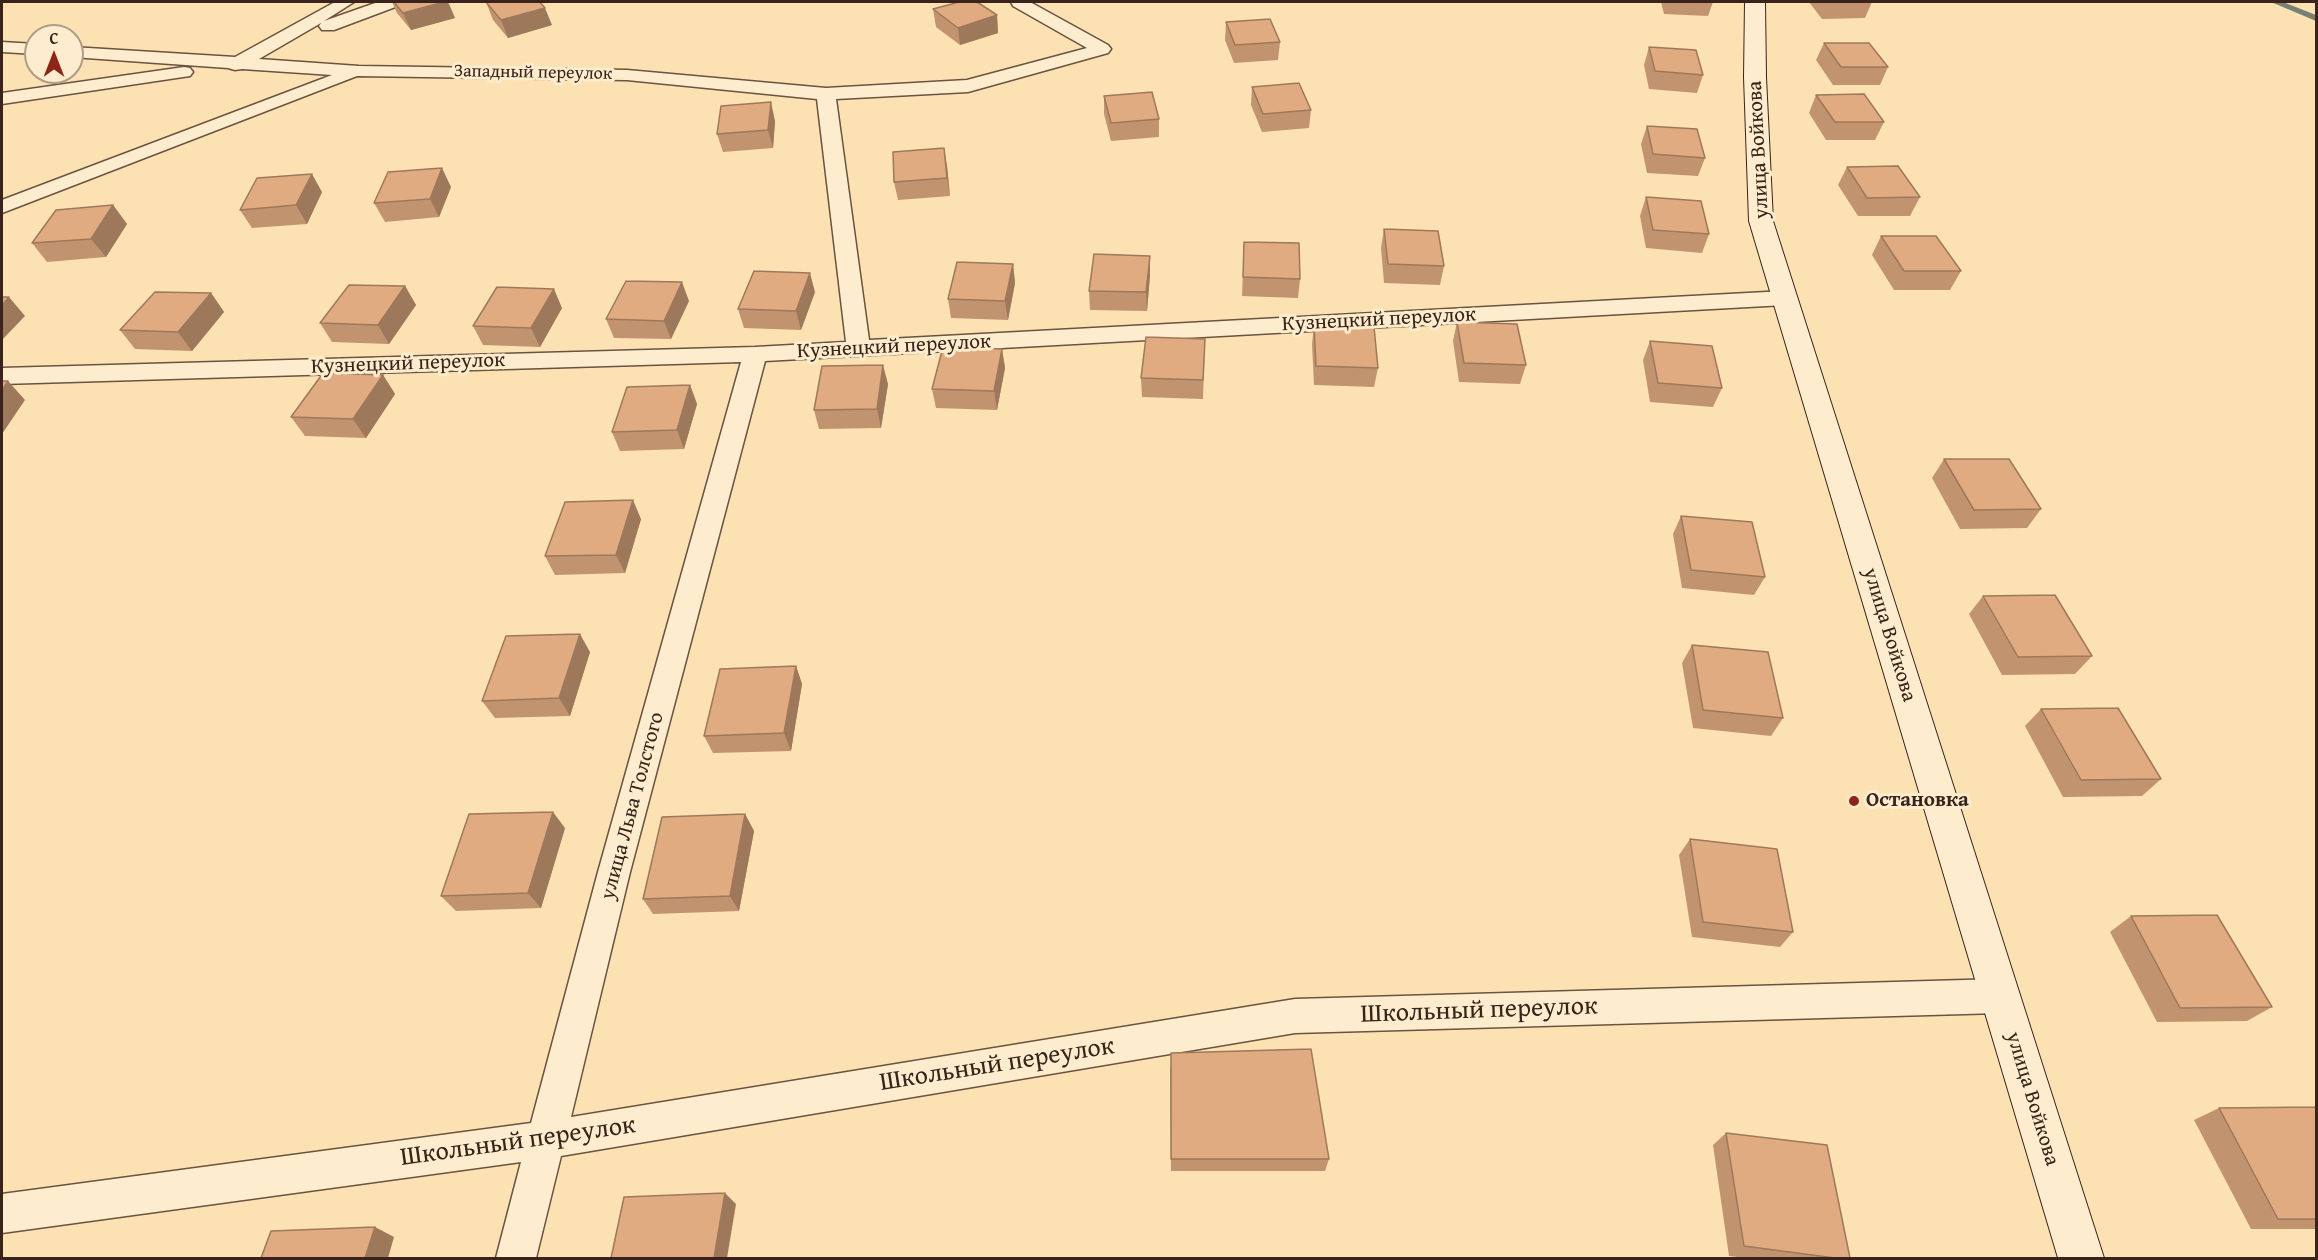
<!DOCTYPE html>
<html>
<head>
<meta charset="utf-8">
<style>
  body { margin:0 }
  #map { position:relative; width:2318px; height:1260px; overflow:hidden; background:#fce2b3; font-family:"Gentium Book Plus",serif }
  canvas { display:block }
  .frame { position:absolute; inset:0; border:3px solid #3a231a; pointer-events:none }
  .north { position:absolute; left:24px; top:24px; width:60px; height:60px; box-sizing:border-box; background:#fdecce; border:2px solid #af9c86; border-radius:50%; rotate:0deg; font-size:16px; font-weight:700; line-height:24px; text-align:center; color:#3a231a }
  .north::after { content:''; display:block; margin:auto; width:21px; height:27px; background:#8f2418; clip-path:polygon(50% 0,100% 100%,50% 72%,0 100%) }
</style>
</head>
<body>
<div id="map">
<canvas width="2318" height="1260"></canvas>
<div class="frame"></div>
<div class="north">С</div>
</div>
<script>
const context = document.querySelector('canvas').getContext('2d');
context.lineJoin = 'round';
function shape(rows) {
  const path = new Path2D();
  for (const r of rows) {
    path.moveTo(r[0], r[1]);
    for (let i = 2; i < r.length; i += 2) path.lineTo(r[i], r[i + 1]);
  }
  return path;
}
function paint(path, color) {
  context.fillStyle = color;
  context.fill(path, 'evenodd');
}
function strokePath(path, color, width, dash) {
  context.strokeStyle = color;
  context.lineWidth = width;
  context.lineCap = dash ? 'butt' : 'round';
  context.setLineDash(dash || []);
  context.stroke(path);
}
function label(font, color, halo, rows, align = 'center') {
  context.font = font + ' "Gentium Book Plus",serif';
  context.lineWidth = 6;
  context.setLineDash([]);
  context.textBaseline = 'middle';
  context.strokeStyle = halo;
  context.fillStyle = color;
  for (const [text, x, y, turn = 0] of rows) {
    context.save();
    context.translate(x, y);
    context.rotate((+turn || 0) * Math.PI / 180);
    context.textAlign = isNaN(turn) ? turn : align;
    if (halo) context.strokeText(text, 0, 0);
    context.fillText(text, 0, 0);
    context.restore();
  }
}
paint(shape([
  [2271,2,2283,2,2316,15,2316,21,2271,2]
]), '#778072');
const lane = shape([
  [335,2,354,2,324,21,378,2,400,2,398,6,334,30,322,30,319,26,321,23,259,59,359,66,627,70,826,88,967,80,1087,48,1013,6,1011,2,1030,2,1108,45,1111,49,1108,53,968,92,836,99,869,340,1785,291,1793,293,1796,298,1793,303,1785,305,765,361,630,872,571,1117,1295,999,2000,979,2012,984,2018,996,2012,1008,2000,1013,1295,1033,561,1156,536,1258,496,1258,521,1162,2,1233,2,1194,531,1123,598,872,741,362,2,384,2,368,755,347,846,342,817,99,627,80,357,76,2,213,2,200,332,75,242,69,235,70,228,68,72,57,72,47,235,57,335,2],
  [2,42,36,44,36,54,2,52,2,42],
  [184,67,190,68,193,72,190,76,2,104,2,93,184,67]
]);
const secondary = shape([
  [1745,2,1765,2,1766,77,1773,221,2104,1258,2058,1258,1749,221,1744,77,1745,2]
]);
strokePath(lane, '#6a5340', 3);
strokePath(secondary, '#3a231a', 2);
paint(lane, '#fdecce');
paint(secondary, '#fdecce');
paint(shape([
  [392,2,448,2,455,18,411,30,397,13],
  [486,2,552,25,508,38,493,20],
  [1661,2,1713,2,1708,16,1664,14],
  [1809,2,1872,2,1865,18,1822,19],
  [933,9,997,15,998,33,960,45,936,27],
  [1226,22,1280,42,1278,60,1234,63,1225,40],
  [1824,43,1888,67,1880,85,1833,85,1816,60],
  [1649,47,1703,75,1697,93,1649,89,1644,65],
  [1252,87,1311,110,1309,128,1262,132,1251,105],
  [1816,95,1884,122,1875,140,1826,140,1809,113],
  [1104,96,1159,119,1159,137,1111,141,1104,114],
  [775,121,773,148,723,152,717,134],
  [1647,126,1705,158,1698,176,1647,173,1641,144],
  [947,166,950,196,898,200,894,182],
  [1847,167,1920,197,1910,216,1858,216,1838,185],
  [451,187,439,217,385,222,374,203],
  [322,192,307,224,252,228,240,210],
  [1646,197,1709,234,1702,253,1646,248,1640,216],
  [113,205,127,224,106,257,47,262,32,243],
  [1384,229,1444,266,1440,285,1384,283,1381,248],
  [1881,236,1961,271,1950,290,1894,290,1872,255],
  [1244,242,1300,279,1298,298,1242,296],
  [1150,256,1150,275,1147,311,1090,310,1089,291],
  [1013,264,1015,283,1008,320,951,318,948,299],
  [405,286,416,305,389,344,332,342,320,323],
  [815,292,801,330,744,328,738,309],
  [211,293,224,312,192,351,135,349,120,330],
  [689,301,671,339,614,338,606,319],
  [562,308,540,347,483,345,473,326],
  [1457,322,1526,365,1520,384,1459,382,1453,341],
  [1314,325,1378,368,1374,387,1314,385,1312,344],
  [1205,339,1203,399,1142,397,1141,378],
  [1650,341,1722,388,1713,407,1650,402,1643,360],
  [1002,349,1005,368,997,410,936,408,932,389],
  [383,375,395,394,366,438,305,436,291,417],
  [888,384,881,428,819,429,814,410],
  [690,385,697,404,684,449,620,451,612,432],
  [1944,459,2041,509,2027,528,1960,529,1932,478],
  [1681,516,1765,577,1754,595,1682,588,1673,534],
  [641,519,625,573,555,575,545,556],
  [1983,596,2092,656,2075,674,2002,675,1969,614],
  [1692,645,1783,718,1771,736,1693,728,1682,663],
  [590,652,570,716,495,718,482,701],
  [796,666,802,684,791,751,713,753,704,736],
  [2041,709,2161,779,2142,796,2063,797,2025,726],
  [745,814,754,831,739,911,653,914,643,899],
  [565,828,541,908,456,911,441,896],
  [1690,839,1793,932,1780,947,1692,937,1679,855],
  [2131,916,2272,1007,2247,1021,2157,1022,2110,932],
  [1170,1067,1329,1159,1325,1171,1171,1171],
  [2219,1108,2316,1110,2316,1229,2251,1229,2194,1120],
  [1726,1133,1850,1258,1746,1258,1729,1256,1713,1145]
]), '#c2936f');
paint(shape([
  [444,2,448,2,455,18,411,30,403,13],
  [545,8,552,25,508,38,501,20],
  [997,15,998,33,960,45,958,28],
  [771,102,775,121,773,148,768,130],
  [944,148,947,166,950,196,947,178],
  [442,168,451,187,439,217,430,199],
  [312,174,322,192,307,224,296,205],
  [113,205,127,224,106,257,91,239],
  [1150,256,1150,275,1147,311,1146,292],
  [1013,264,1015,283,1008,320,1005,301],
  [810,273,815,292,801,330,796,311],
  [682,282,689,301,671,339,664,321],
  [405,286,416,305,389,344,378,325],
  [554,289,562,308,540,347,531,328],
  [211,293,224,312,192,351,178,332],
  [9,297,25,316,2,340,2,305],
  [1002,349,1005,368,997,410,994,391],
  [883,365,888,384,881,428,877,409],
  [383,375,395,394,366,438,353,419],
  [8,381,25,400,2,434,2,390],
  [690,385,697,404,684,449,677,430],
  [633,500,641,519,625,573,616,555],
  [580,634,590,652,570,716,559,698],
  [796,666,802,684,791,751,784,733],
  [553,812,565,828,541,908,528,893],
  [745,814,754,831,739,911,730,896],
  [725,1193,736,1204,727,1258,714,1258],
  [375,1227,394,1237,388,1258,365,1258]
]), '#9e785a');
const building = shape([
  [394,2,444,2,403,13,394,2],
  [486,2,540,2,545,8,501,20,486,2],
  [959,2,977,2,997,15,958,28,933,9,959,2],
  [1270,19,1280,42,1235,45,1226,22,1270,19],
  [1824,43,1869,43,1888,67,1841,67,1824,43],
  [1649,47,1696,50,1703,75,1655,71,1649,47],
  [1299,83,1311,110,1263,114,1252,87,1299,83],
  [1152,92,1159,119,1111,123,1104,96,1152,92],
  [1864,94,1884,122,1835,122,1816,95,1864,94],
  [771,102,768,130,717,134,721,106,771,102],
  [1647,126,1697,129,1705,158,1653,154,1647,126],
  [944,148,947,178,894,182,893,152,944,148],
  [1898,166,1920,197,1867,198,1847,167,1898,166],
  [442,168,430,199,374,203,388,172,442,168],
  [312,174,296,205,240,210,257,178,312,174],
  [1646,197,1701,201,1709,234,1653,230,1646,197],
  [113,205,91,239,32,243,56,210,113,205],
  [1384,229,1438,231,1444,266,1388,264,1384,229],
  [1881,236,1936,236,1961,271,1904,271,1881,236],
  [1244,242,1299,243,1300,279,1243,277,1244,242],
  [1094,254,1150,256,1146,292,1089,291,1094,254],
  [957,262,1013,264,1005,301,948,299,957,262],
  [754,271,810,273,796,311,738,309,754,271],
  [626,281,682,282,664,321,606,319,626,281],
  [349,285,405,286,378,325,320,323,349,285],
  [497,287,554,289,531,328,473,326,497,287],
  [155,292,211,293,178,332,120,330,155,292],
  [2,297,9,297,2,305,2,297],
  [1457,322,1517,324,1526,365,1464,363,1457,322],
  [1314,325,1374,327,1378,368,1316,366,1314,325],
  [1146,337,1205,339,1203,380,1141,378,1146,337],
  [1650,341,1712,346,1722,388,1658,383,1650,341],
  [943,347,1002,349,994,391,932,389,943,347],
  [883,365,877,409,814,410,822,366,883,365],
  [323,373,383,375,353,419,291,417,323,373],
  [2,381,8,381,2,390,2,381],
  [690,385,677,430,612,432,627,387,690,385],
  [1944,459,2009,459,2041,509,1974,510,1944,459],
  [633,500,616,555,545,556,565,502,633,500],
  [1681,516,1752,522,1765,577,1691,570,1681,516],
  [2055,595,2092,656,2018,657,1983,596,2055,595],
  [580,634,559,698,482,701,506,636,580,634],
  [1692,645,1768,652,1783,718,1703,710,1692,645],
  [796,666,784,733,704,736,720,669,796,666],
  [2118,708,2161,779,2081,780,2041,709,2118,708],
  [553,812,528,893,441,896,469,814,553,812],
  [745,814,730,896,643,899,662,817,745,814],
  [1690,839,1777,849,1793,932,1703,922,1690,839],
  [2217,915,2272,1007,2180,1008,2131,916,2217,915],
  [1311,1049,1329,1159,1171,1159,1171,1053,1311,1049],
  [2315,1107,2316,1110,2316,1219,2278,1219,2219,1108,2315,1107],
  [1726,1133,1827,1145,1850,1258,1835,1258,1744,1246,1726,1133],
  [725,1193,714,1258,611,1258,624,1197,725,1193],
  [375,1227,365,1258,261,1258,271,1231,375,1227]
]);
paint(building, '#e1ab81');
strokePath(building, '#9e785a', 1.5);
for (const [x, y, r, color] of [
  [1854,801,6,"#8f2418"]
]) {
  const dot = new Path2D();
  dot.arc(x, y, r, 0, 2 * Math.PI);
  context.fillStyle = color;
  context.fill(dot);
  strokePath(dot, '#fdecce', 2);
}
label('18px', '#3a231a', '#fdecce', [
  ["Западный переулок",533,73,1]
]);
label('21px', '#3a231a', '#fdecce', [
  ["улица Войкова",1759,150,-93],
  ["Кузнецкий переулок",1379,320,-3],
  ["Кузнецкий переулок",894,347,-3],
  ["Кузнецкий переулок",408,364,-2],
  ["улица Войкова",1889,635,73],
  ["улица Льва Толстого",633,806,-75],
  ["улица Войкова",2032,1099,73]
]);
label('bold 21px', '#3a231a', '#fdecce', [
  ["Остановка",1866,801]
], 'left');
label('26px', '#3a231a', '#fdecce', [
  ["Школьный переулок",1479,1011,-2],
  ["Школьный переулок",997,1065,-9],
  ["Школьный переулок",518,1142,-8]
]);
</script>
</body>
</html>
